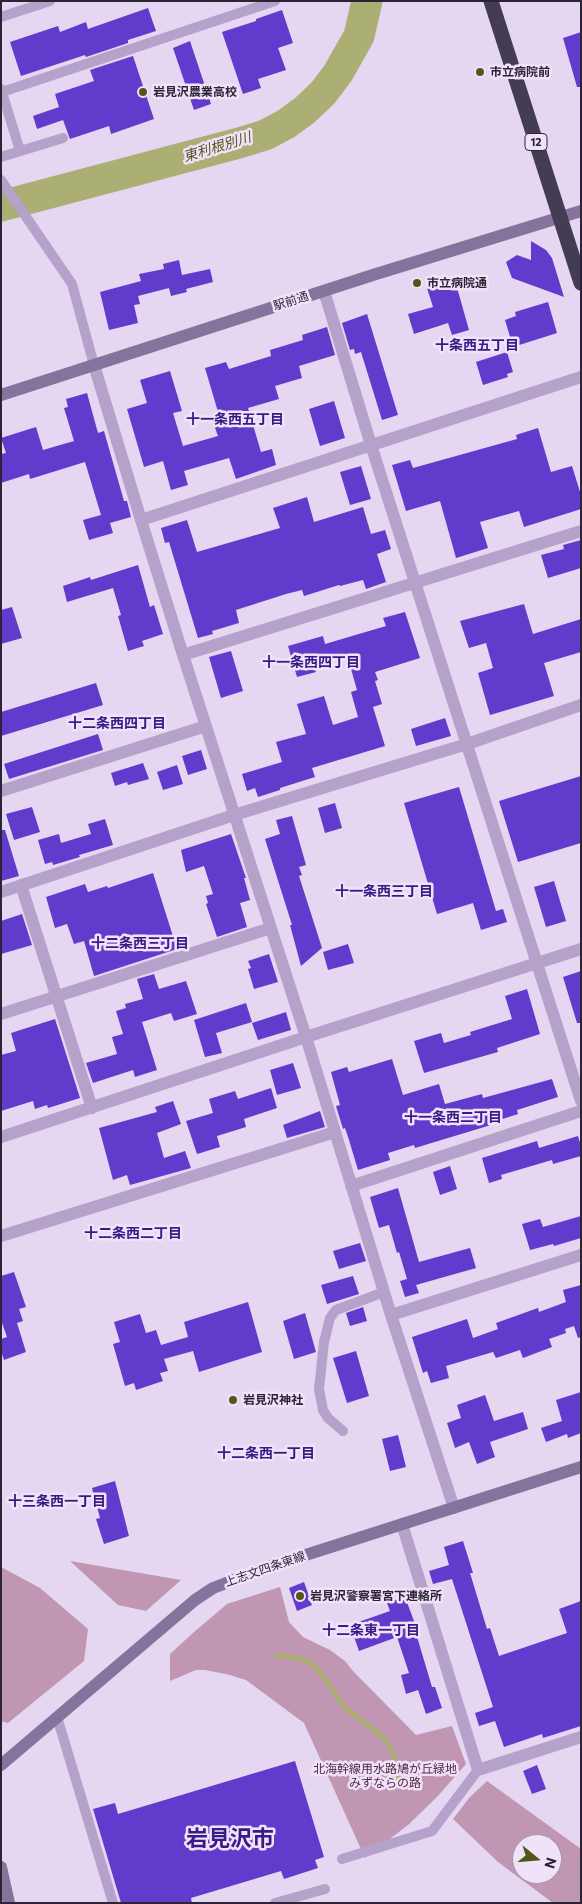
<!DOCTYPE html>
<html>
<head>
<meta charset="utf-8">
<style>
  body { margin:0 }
  #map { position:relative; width:582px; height:1904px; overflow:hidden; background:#e5d6f2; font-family:Commissioner,sans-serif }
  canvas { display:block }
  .frame { position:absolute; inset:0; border:2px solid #2a2534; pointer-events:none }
  .north { position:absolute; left:512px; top:1834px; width:50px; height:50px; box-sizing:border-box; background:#efe2f9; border:1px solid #a096aa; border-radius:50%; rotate:107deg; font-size:14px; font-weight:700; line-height:20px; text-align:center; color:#2a2534 }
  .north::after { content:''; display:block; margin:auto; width:18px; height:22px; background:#515719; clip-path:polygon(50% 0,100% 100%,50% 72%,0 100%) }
</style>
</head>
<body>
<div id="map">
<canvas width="582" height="1904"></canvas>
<div class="frame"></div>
<div class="north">N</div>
</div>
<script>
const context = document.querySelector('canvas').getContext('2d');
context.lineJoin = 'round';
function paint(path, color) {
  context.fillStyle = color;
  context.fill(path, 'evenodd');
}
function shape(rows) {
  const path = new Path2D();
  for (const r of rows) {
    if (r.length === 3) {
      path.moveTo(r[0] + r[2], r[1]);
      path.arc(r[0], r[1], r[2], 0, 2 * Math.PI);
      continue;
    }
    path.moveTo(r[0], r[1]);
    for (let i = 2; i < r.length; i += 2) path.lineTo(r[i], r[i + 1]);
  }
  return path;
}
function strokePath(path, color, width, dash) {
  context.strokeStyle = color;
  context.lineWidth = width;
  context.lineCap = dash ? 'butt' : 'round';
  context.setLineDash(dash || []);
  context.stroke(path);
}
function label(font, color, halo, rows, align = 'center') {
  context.font = font + ' Commissioner,"Noto Sans JP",sans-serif';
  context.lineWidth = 5;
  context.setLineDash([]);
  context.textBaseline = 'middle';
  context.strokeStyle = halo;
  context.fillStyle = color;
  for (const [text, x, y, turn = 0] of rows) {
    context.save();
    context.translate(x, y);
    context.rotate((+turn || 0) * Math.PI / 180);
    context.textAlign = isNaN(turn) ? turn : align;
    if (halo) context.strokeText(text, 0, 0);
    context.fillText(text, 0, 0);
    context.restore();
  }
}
paint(shape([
  [70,1561,181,1580,146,1611,118,1605],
  [1,1567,40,1588,88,1629,84,1661,8,1723,1,1721],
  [280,1587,289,1622,303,1637,330,1650,345,1661,352,1670,416,1735,452,1726,466,1764,437,1797,408,1825,365,1858,304,1723,246,1680,230,1675,205,1670,196,1670,170,1681,170,1654,194,1632,227,1604],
  [487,1781,581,1849,581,1903,553,1903,498,1862,453,1819,469,1798],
  [522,1844,552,1844,552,1874,522,1874]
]), '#c196b2');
paint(shape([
  [396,1776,11]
]), '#acaf74');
strokePath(shape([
  [276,1655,297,1658,310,1662,324,1677,342,1705,384,1738,394,1755,394,1766]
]), '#acaf74', 5);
strokePath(shape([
  [1,206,239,143,265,135,286,124,305,110,323,93,338,73,359,36,367,1]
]), '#acaf74', 31);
paint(shape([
  [148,8,156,31,128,40,128,43,86,57,85,55,21,76,10,42,58,26,60,32,86,22,88,29],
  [282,10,293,43,278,48,286,70,258,79,261,88,243,94,222,32,256,21,256,19],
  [581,32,581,87,577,87,563,38],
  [190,41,211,104,194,110,173,48],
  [133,56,154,119,111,134,109,126,70,139,63,120,37,129,33,116,59,107,55,94,94,81,90,70],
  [531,241,546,250,552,258,564,297,512,278,506,262,517,255,531,260],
  [179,260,182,275,210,269,213,282,186,289,187,292,171,296,169,288,138,296,140,304,134,305,138,323,109,330,100,292,141,281,139,274,164,269,163,264],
  [454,277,469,330,452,335,448,323,414,334,408,314,433,307,427,288],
  [548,302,557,333,513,347,505,320,516,316,515,312],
  [367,314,398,415,382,420,361,352,355,354,354,349,350,350,342,323],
  [327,327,335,355,299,366,302,378,275,386,279,399,248,408,261,452,272,449,276,465,236,479,229,458,184,471,188,485,171,490,163,461,144,467,127,409,147,403,140,380,170,371,182,411,173,413,183,446,218,436,214,425,221,422,205,368,226,362,229,369,271,356,270,350,303,340,302,335],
  [507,352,513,372,507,374,508,377,483,385,476,362],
  [87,393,98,433,104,431,124,501,127,501,131,517,110,523,113,533,89,540,83,520,101,515,85,462,30,479,29,474,1,483,1,454,6,453,1,438,36,427,43,450,74,441,64,408,68,407,66,399],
  [334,401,345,438,320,446,309,409],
  [538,428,551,472,572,466,581,495,581,509,524,527,519,511,480,522,488,548,456,558,440,501,406,511,392,465,410,460,413,468,517,439,516,435],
  [361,466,371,499,350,505,340,472],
  [307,497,314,522,363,507,371,534,385,530,391,549,377,554,386,582,366,589,363,580,340,586,339,585,304,596,302,590,286,594,236,610,239,623,212,631,213,634,198,638,169,542,165,543,161,528,187,520,197,552,280,528,273,508],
  [581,540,581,568,548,578,541,555,564,549,563,545],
  [138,565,150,607,154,605,163,634,142,641,144,646,128,651,118,616,121,615,113,588,67,602,63,586,90,577,91,580],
  [524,604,533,634,581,619,581,652,544,663,554,696,490,715,478,673,493,668,486,643,469,648,460,621],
  [12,607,22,638,1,644,1,610],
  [405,612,420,658,375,672,378,680,375,681,382,704,373,707,385,746,312,768,315,777,280,788,280,790,258,797,255,788,247,791,242,774,282,762,276,742,306,734,297,704,324,696,333,725,358,717,351,692,357,690,347,655,314,664,316,672,297,677,288,646,323,636,325,644,386,626,383,618],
  [231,651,243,691,221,698,209,657],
  [96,683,103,705,1,736,1,712],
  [445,718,451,736,416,746,411,729],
  [98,734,103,750,9,779,4,764],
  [201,750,207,769,188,775,182,756],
  [143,763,149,779,128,785,127,782,115,786,111,773],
  [177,765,183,784,163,790,157,772],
  [581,776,581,843,518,862,499,801],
  [459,787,496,911,503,909,507,922,481,930,473,903,437,914,404,803],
  [335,803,342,828,325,833,318,808],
  [32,807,40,832,14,840,6,814],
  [292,816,306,865,299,867,302,875,299,876,322,948,301,966,290,925,292,925,265,839,280,834,276,820],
  [105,819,113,845,79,855,80,857,53,865,52,862,45,864,38,840,59,834,61,843,91,834,88,824],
  [1,830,5,830,19,876,1,881],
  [231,834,246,878,244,878,250,900,240,903,247,927,217,937,206,904,208,903,206,896,213,894,204,866,186,872,181,850],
  [153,873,177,949,94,976,84,941,74,944,67,924,55,928,46,897,85,884,88,892,107,886,108,888],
  [554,881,566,921,546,927,534,887],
  [22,914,32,945,1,954,1,921],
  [348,944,354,963,328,970,323,952],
  [269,954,278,982,254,989,248,969,251,968,248,961],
  [581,971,581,1023,577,1023,563,977],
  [154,974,159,989,186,981,197,1014,174,1021,171,1013,142,1022,157,1070,135,1077,133,1070,93,1083,86,1063,117,1054,112,1037,123,1034,116,1011,126,1008,125,1004,143,999,137,979],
  [527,989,540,1034,497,1048,498,1052,424,1073,414,1041,441,1033,444,1043,471,1035,470,1032,512,1019,505,996],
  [246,1003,252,1022,216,1033,222,1053,205,1057,194,1020],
  [286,1012,291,1030,258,1040,252,1023],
  [55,1019,80,1098,48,1108,47,1105,35,1109,33,1101,1,1111,1,1055,16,1051,11,1033],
  [392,1059,403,1095,439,1084,445,1104,482,1094,483,1098,552,1079,558,1097,517,1110,518,1114,490,1123,491,1125,415,1148,414,1145,388,1153,390,1160,358,1170,349,1140,345,1128,343,1129,336,1106,340,1105,331,1072,347,1067,349,1072],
  [293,1063,301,1088,277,1095,270,1070],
  [271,1088,277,1108,244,1119,246,1127,217,1136,220,1147,197,1154,186,1121,213,1113,209,1099,235,1091,238,1099],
  [173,1101,181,1124,157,1133,164,1158,185,1151,191,1168,130,1185,127,1175,113,1180,99,1128,157,1112,155,1107],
  [320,1111,325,1127,287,1138,283,1125],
  [578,1136,581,1146,581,1156,553,1164,552,1160,501,1175,502,1179,489,1183,482,1158,537,1141,539,1148],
  [450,1166,457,1189,440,1195,433,1172],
  [398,1188,419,1262,470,1248,476,1268,416,1285,419,1293,405,1297,400,1281,407,1279,399,1252,397,1253,389,1225,379,1228,370,1197],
  [581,1216,581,1238,554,1246,553,1244,530,1250,522,1224,540,1219,543,1227],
  [360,1243,366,1261,339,1269,333,1251],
  [14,1272,26,1307,19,1309,23,1321,17,1323,26,1352,4,1360,1,1351,1,1339,7,1337,1,1320,1,1276],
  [353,1276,359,1294,327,1304,321,1285],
  [581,1285,581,1337,578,1338,574,1326,565,1329,566,1333,549,1339,552,1347,523,1358,520,1350,496,1358,493,1352,446,1366,449,1378,431,1383,427,1371,423,1373,412,1337,467,1319,473,1338,498,1329,496,1323,538,1308,539,1312,566,1302,563,1290],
  [248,1302,262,1352,199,1372,193,1351,164,1359,168,1371,160,1373,163,1381,136,1390,134,1383,125,1386,113,1344,120,1342,114,1322,140,1314,146,1333,156,1330,161,1345,188,1337,184,1322],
  [363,1307,367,1321,350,1326,346,1313],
  [305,1313,316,1352,294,1359,283,1321],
  [356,1351,369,1396,347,1403,333,1358],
  [581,1392,581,1433,568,1438,567,1434,546,1442,541,1428,562,1421,556,1400],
  [485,1395,494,1421,523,1412,528,1429,490,1442,495,1457,477,1464,469,1442,455,1448,447,1423,461,1418,457,1405],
  [398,1435,406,1467,390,1471,382,1439],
  [115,1481,129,1536,104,1544,96,1519,100,1518,92,1488],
  [463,1541,473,1573,470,1573,487,1629,490,1628,499,1656,567,1633,559,1609,581,1601,581,1726,543,1738,542,1734,504,1747,495,1721,479,1726,475,1713,493,1707,452,1579,433,1584,429,1571,449,1565,444,1547],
  [304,1582,312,1605,297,1611,289,1588],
  [405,1597,417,1629,415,1630,432,1687,435,1687,442,1708,426,1714,418,1690,406,1694,401,1675,409,1673,397,1637,359,1651,350,1625,390,1611,387,1603],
  [295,1761,324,1857,315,1860,318,1868,284,1879,281,1871,191,1898,192,1903,121,1903,93,1809,115,1803,118,1814],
  [537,1765,546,1789,532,1794,523,1771]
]), '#613bcb');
strokePath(shape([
  [1,17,50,1],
  [1,89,20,151],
  [2,92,275,1],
  [1,157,63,138],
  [1,180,72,284,94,365],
  [343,1431,328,1418,323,1410,319,1389,324,1342,330,1318,336,1310,384,1292],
  [57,1717,113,1903],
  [342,1859,432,1831,478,1770],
  [275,1903,325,1889]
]), '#b5a2ca', 10);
strokePath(shape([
  [324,291,371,445,581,1101],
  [94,365,141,520,581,377],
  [183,655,581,531],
  [1,791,206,726],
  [21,885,92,1108],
  [1,892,234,815,467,744,581,705],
  [1,1014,271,928],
  [1,1137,306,1037,183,655,141,520],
  [351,1186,581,1111],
  [1,1236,335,1132],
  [391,1315,581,1255],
  [454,1508,391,1315,306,1037,581,949],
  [402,1524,478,1770,581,1737]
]), '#b5a2ca', 12);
strokePath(shape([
  [1,395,376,274,581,211],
  [1,1765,195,1600,213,1588,268,1567,581,1467],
  [1,1867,9,1903]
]), '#84749d', 12);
strokePath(shape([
  [491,1,581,283]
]), '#443b55', 15);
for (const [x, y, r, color] of [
  [480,72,5,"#515719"],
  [143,92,5,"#515719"],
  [417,283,5,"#515719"],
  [233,1400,5,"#515719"],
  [300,1596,5,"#515719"]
]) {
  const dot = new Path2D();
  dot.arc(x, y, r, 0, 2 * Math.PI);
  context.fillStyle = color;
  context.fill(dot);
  strokePath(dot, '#efe2f9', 2);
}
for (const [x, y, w] of [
  [536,142,22]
]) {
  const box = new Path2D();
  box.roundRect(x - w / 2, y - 8.5, w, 17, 4);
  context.fillStyle = '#efe2f9';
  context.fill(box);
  strokePath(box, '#2a2534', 1);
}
label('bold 11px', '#2a2534', null, [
  ["12",536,142]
]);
label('bold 12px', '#2a2534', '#efe2f9', [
  ["市立病院前",490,72],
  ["岩見沢農業高校",153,92],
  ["市立病院通",427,283],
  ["岩見沢神社",243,1400],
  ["岩見沢警察署宮下連絡所",310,1596]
], 'left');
label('12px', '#2a2534', '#efe2f9', [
  ["駅前通",291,301,-18],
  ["上志文四条東線",265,1569,-19]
]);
label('12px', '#532842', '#efe2f9', [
  ["北海幹線用水路鳩が丘緑地",385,1769],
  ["みずならの路",385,1783]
]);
label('italic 14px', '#515719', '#efe2f9', [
  ["東利根別川",217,147,-17]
]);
label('bold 14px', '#371b86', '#efe2f9', [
  ["十条西五丁目",477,345],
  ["十一条西五丁目",235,419],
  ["十一条西四丁目",311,662],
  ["十二条西四丁目",117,723],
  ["十一条西三丁目",384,891],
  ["十二条西三丁目",140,943],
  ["十一条西二丁目",453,1117],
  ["十二条西二丁目",133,1233],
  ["十二条西一丁目",266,1453],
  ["十三条西一丁目",57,1501],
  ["十二条東一丁目",371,1630]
]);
label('bold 22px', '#371b86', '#efe2f9', [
  ["岩見沢市",230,1839]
]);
</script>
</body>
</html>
